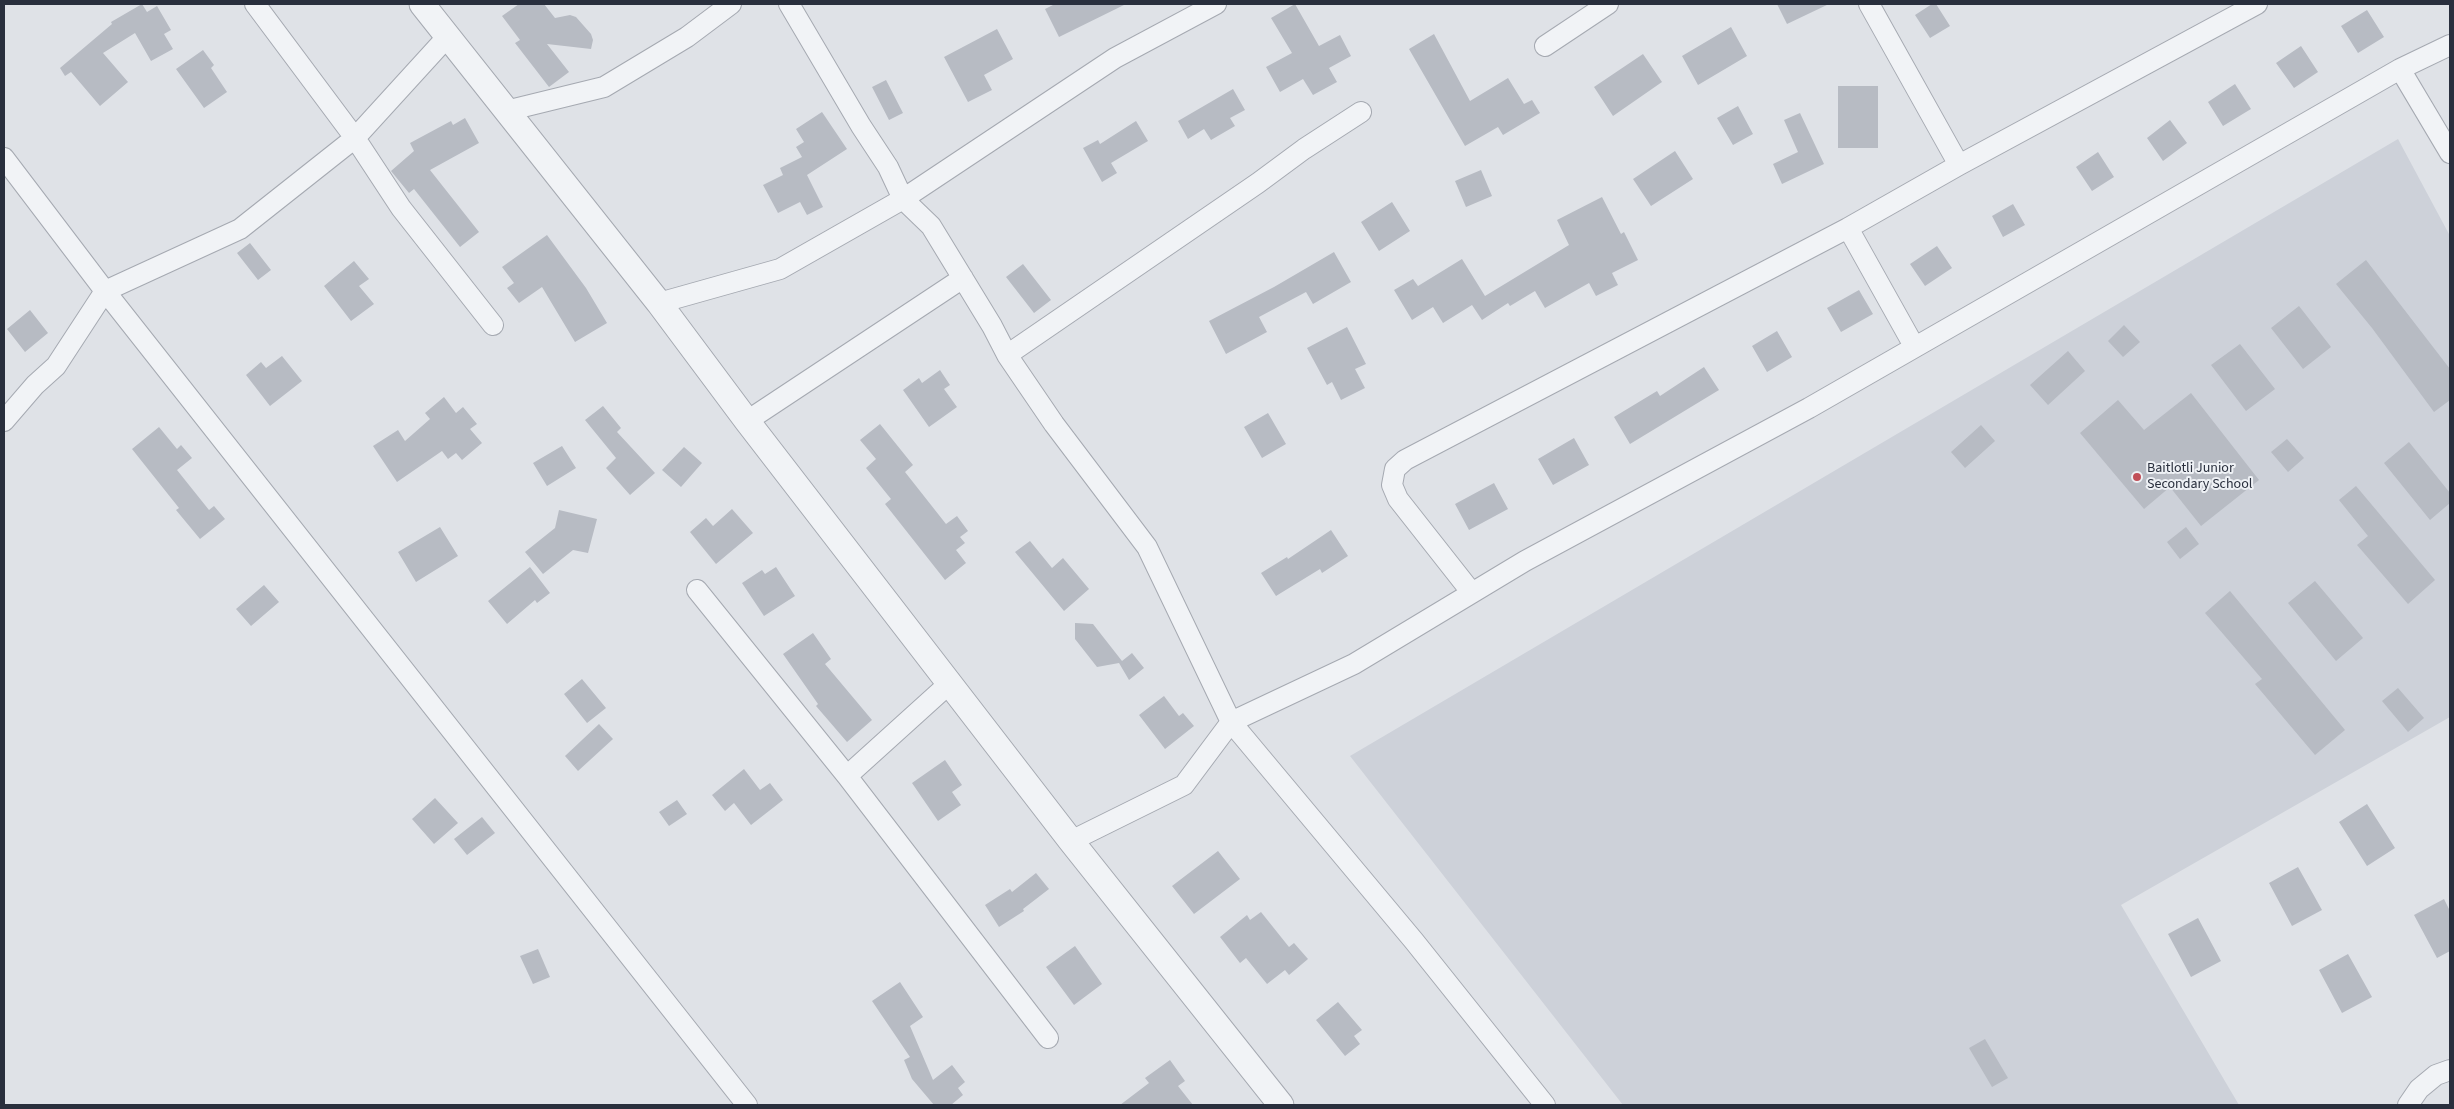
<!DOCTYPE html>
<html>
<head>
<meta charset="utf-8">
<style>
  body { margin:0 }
  #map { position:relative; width:2454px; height:1109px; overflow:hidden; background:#dfe2e7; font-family:"Source Sans 3",sans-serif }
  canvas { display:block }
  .frame { position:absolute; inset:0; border:5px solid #292f3d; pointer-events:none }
</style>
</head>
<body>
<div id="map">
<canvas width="2454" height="1109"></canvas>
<div class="frame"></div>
</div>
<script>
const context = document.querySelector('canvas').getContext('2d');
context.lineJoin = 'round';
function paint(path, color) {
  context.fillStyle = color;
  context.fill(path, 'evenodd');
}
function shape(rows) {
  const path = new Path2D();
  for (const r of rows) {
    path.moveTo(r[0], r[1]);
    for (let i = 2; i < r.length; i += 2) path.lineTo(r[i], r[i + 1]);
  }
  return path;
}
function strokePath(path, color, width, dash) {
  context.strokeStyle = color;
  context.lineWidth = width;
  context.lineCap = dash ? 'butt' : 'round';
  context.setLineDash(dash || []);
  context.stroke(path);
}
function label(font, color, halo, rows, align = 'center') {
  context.font = font + ' "Source Sans 3",sans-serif';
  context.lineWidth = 4;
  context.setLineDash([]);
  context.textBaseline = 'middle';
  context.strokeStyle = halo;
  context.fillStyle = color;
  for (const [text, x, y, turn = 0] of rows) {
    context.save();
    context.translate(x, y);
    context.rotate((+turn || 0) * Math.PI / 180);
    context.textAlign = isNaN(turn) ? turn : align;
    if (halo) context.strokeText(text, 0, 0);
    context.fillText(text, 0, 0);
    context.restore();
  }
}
paint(shape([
  [2398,139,2450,236,2450,717,2121,905,2239,1105,1623,1105,1350,756]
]), '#cdd1d9');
paint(shape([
  [142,4,147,12,157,6,171,30,164,34,173,49,151,61,135,33,103,53,128,82,100,106,71,72,65,76,60,68,112,24,111,22],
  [519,4,544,4,555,18,570,15,576,17,591,34,593,40,591,49,547,44,569,72,549,87,515,43,520,40,502,16],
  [1055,4,1126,4,1059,37,1045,9],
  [1295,4,1319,46,1340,35,1351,56,1329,68,1337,82,1313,95,1303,79,1280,92,1266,67,1292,53,1271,18],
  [1777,4,1829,4,1787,24],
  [1932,4,1936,4,1950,26,1930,38,1915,15],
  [2367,10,2384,37,2358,53,2341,26],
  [1731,27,1747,56,1698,85,1682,56],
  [997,29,1013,59,984,75,992,90,968,102,944,57],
  [1434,34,1470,101,1508,78,1524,104,1532,100,1540,113,1503,135,1498,127,1465,146,1409,49],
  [2301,46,2318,72,2294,88,2276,63],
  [203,50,214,65,211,68,227,92,204,108,176,69],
  [1643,54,1662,82,1613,116,1594,87],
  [886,80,903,113,889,120,872,87],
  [2235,84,2251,109,2223,126,2208,102],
  [1838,86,1878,86,1878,148,1838,148],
  [1233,89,1245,110,1230,118,1235,126,1211,140,1204,129,1188,139,1178,121],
  [1738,106,1753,134,1733,145,1717,118],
  [822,112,847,149,807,175,823,207,807,215,800,202,778,213,763,185,783,175,780,168,802,157,796,147,804,142,796,129],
  [1800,113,1824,164,1782,184,1773,164,1798,152,1784,120],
  [465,118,479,143,430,170,479,232,460,247,414,189,409,193,391,171,414,151,410,143,451,121,453,125],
  [2170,120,2187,143,2163,161,2147,138],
  [1136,121,1148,141,1111,163,1117,173,1102,182,1083,148,1098,140,1100,144],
  [1675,151,1693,179,1651,206,1633,179],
  [2098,152,2114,177,2092,191,2076,167],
  [1481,170,1492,196,1466,207,1455,181],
  [1602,197,1621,234,1624,232,1638,260,1612,273,1618,285,1596,296,1589,283,1545,308,1535,291,1510,306,1508,303,1482,320,1472,305,1443,323,1433,307,1412,320,1394,290,1413,279,1418,286,1462,259,1485,296,1569,245,1557,220],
  [1392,202,1410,231,1379,251,1361,222],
  [2013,204,2025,225,2003,237,1992,216],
  [547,235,586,288,607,323,575,342,542,287,519,303,507,288,514,283,502,267],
  [250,243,271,270,258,280,237,253],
  [1937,246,1952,268,1925,286,1910,264],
  [1334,252,1351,282,1313,304,1306,292,1259,317,1267,332,1226,354,1209,321,1274,287],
  [2366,260,2450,369,2450,400,2434,412,2372,328,2336,284],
  [354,261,369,279,359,286,374,304,351,321,324,286],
  [1023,264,1051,300,1034,313,1006,277],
  [1859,290,1873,314,1841,332,1827,308],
  [2299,306,2331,347,2303,369,2271,328],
  [30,310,48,333,25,352,7,329],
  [2124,325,2140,342,2123,357,2108,341],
  [1347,327,1366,364,1355,369,1365,388,1341,400,1332,382,1327,385,1307,348],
  [1777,331,1792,357,1767,372,1752,346],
  [2240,344,2275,389,2246,411,2211,365],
  [2068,351,2085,371,2048,405,2030,385],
  [282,356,302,381,270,406,246,375,261,362,266,368],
  [1704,367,1719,390,1630,444,1614,417,1657,391,1660,396],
  [940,370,950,385,944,389,957,407,929,427,903,390,919,378,922,383],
  [2191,393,2259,480,2201,526,2170,487,2144,509,2080,433,2118,400,2144,430],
  [444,397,456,413,463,407,477,424,470,429,482,443,462,460,456,453,448,459,442,451,397,482,373,446,398,430,405,441,430,419,425,413],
  [603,406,621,428,617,432,655,473,630,495,606,468,616,458,585,420],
  [1268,413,1286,444,1262,458,1244,427],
  [880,424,913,465,905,472,946,524,957,516,968,531,960,537,965,543,956,550,966,563,945,580,885,504,891,499,866,468,876,459,860,440],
  [1981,425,1995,441,1965,468,1951,452],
  [159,427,177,449,181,445,192,458,177,470,209,510,214,506,225,519,200,539,176,510,179,508,132,449],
  [1574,438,1589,465,1553,485,1538,459],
  [2287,439,2304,458,2288,472,2271,452],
  [2409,442,2450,493,2450,503,2430,520,2384,463],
  [562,446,576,468,547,486,533,463],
  [684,447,702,463,681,487,662,470],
  [1494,483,1508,509,1469,530,1455,504],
  [2356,486,2435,580,2408,604,2357,545,2368,536,2339,500],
  [732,509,753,533,716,564,690,532,706,518,713,526],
  [559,510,597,519,588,553,573,550,543,574,525,552,555,528],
  [440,527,458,556,416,582,398,552],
  [2186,527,2199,544,2180,559,2167,542],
  [1331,530,1348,556,1322,573,1320,569,1276,596,1261,573,1287,557,1288,559],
  [1030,541,1052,568,1063,558,1089,589,1064,611,1015,552],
  [530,567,550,593,537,603,535,600,507,624,488,601],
  [776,567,795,596,764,616,742,583,762,570,765,574],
  [2315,581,2363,638,2336,661,2288,603],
  [264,585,279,602,251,626,236,609],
  [2230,591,2345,730,2315,755,2255,684,2262,679,2205,613],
  [1075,623,1093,624,1122,661,1132,653,1144,668,1129,680,1119,663,1097,667,1075,639],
  [813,633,831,659,825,664,872,720,847,742,816,706,818,704,783,654],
  [582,679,606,708,587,723,564,694],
  [2398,688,2424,718,2408,732,2382,701],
  [1164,696,1179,716,1183,713,1194,726,1165,749,1139,715],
  [599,724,613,739,578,771,565,756],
  [945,760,962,785,952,792,961,805,938,821,912,783],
  [744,769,760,790,770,783,783,800,751,825,734,803,725,811,712,795],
  [435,798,458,823,434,844,412,819],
  [677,800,687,814,669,826,659,812],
  [2367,804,2395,848,2367,866,2339,822],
  [482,817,495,833,467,855,454,839],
  [1218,851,1240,879,1194,914,1172,886],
  [2298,867,2322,910,2292,926,2269,883],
  [1036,873,1049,889,1023,909,1024,911,999,927,985,905,1010,889,1012,892],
  [2444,899,2450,911,2450,951,2437,958,2414,915],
  [1261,912,1289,947,1294,943,1308,959,1289,975,1285,970,1267,984,1246,958,1240,963,1220,937,1247,915,1250,920],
  [2198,918,2221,961,2191,977,2168,934],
  [1075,946,1102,984,1074,1005,1046,967],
  [538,949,550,977,533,984,520,956],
  [2348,954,2372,997,2342,1013,2319,970],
  [900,982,923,1017,910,1026,933,1080,952,1065,965,1082,958,1088,963,1095,951,1105,934,1105,912,1079,904,1060,910,1057,872,1001],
  [1338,1002,1362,1030,1354,1036,1360,1044,1345,1056,1316,1020],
  [1985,1039,2008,1078,1992,1087,1969,1048],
  [1170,1060,1185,1081,1178,1086,1193,1105,1120,1105,1149,1083,1145,1078]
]), '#b7bbc3');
const minor = shape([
  [255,4,355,138,401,208,493,325],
  [789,4,861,126,888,167,903,199,931,226,992,326,1007,355,1054,424,1147,547,1231,722,1414,941,1545,1105],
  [1869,4,1959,165],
  [1545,46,1608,4],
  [2400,69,2450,153],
  [506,111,604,87,687,37,731,4],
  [4,158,105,291,747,1105],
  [1848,228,1959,165,2257,4],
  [659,303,780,269,903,199,1115,58,1216,4],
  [1007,355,1258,183,1304,149,1361,112],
  [4,421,35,385,56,366,105,291,240,229,355,138,448,36],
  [747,421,963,278],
  [697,590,847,776,1048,1038],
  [1472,593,1398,499,1392,485,1395,469,1405,460,1848,228,1914,346],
  [847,776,951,682],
  [1071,841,1184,785,1231,722,1354,664,1525,561,1809,408,2400,69,2450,45],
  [2408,1105,2419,1089,2436,1075,2450,1070]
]);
const tertiary = shape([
  [422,4,659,303,747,421,1071,841,1281,1105]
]);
strokePath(minor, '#a5a9b1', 22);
strokePath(tertiary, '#a5a9b1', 27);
strokePath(minor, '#f1f3f6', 20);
strokePath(tertiary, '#f1f3f6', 25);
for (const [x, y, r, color] of [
  [2137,477,5,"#c14f58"]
]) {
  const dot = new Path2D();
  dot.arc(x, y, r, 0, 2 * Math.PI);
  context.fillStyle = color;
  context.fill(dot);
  strokePath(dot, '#eef1f5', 2);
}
label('14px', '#292f3d', '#eef1f5', [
  ["Baitlotli Junior",2147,469],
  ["Secondary School",2147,485]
], 'left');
</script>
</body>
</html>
